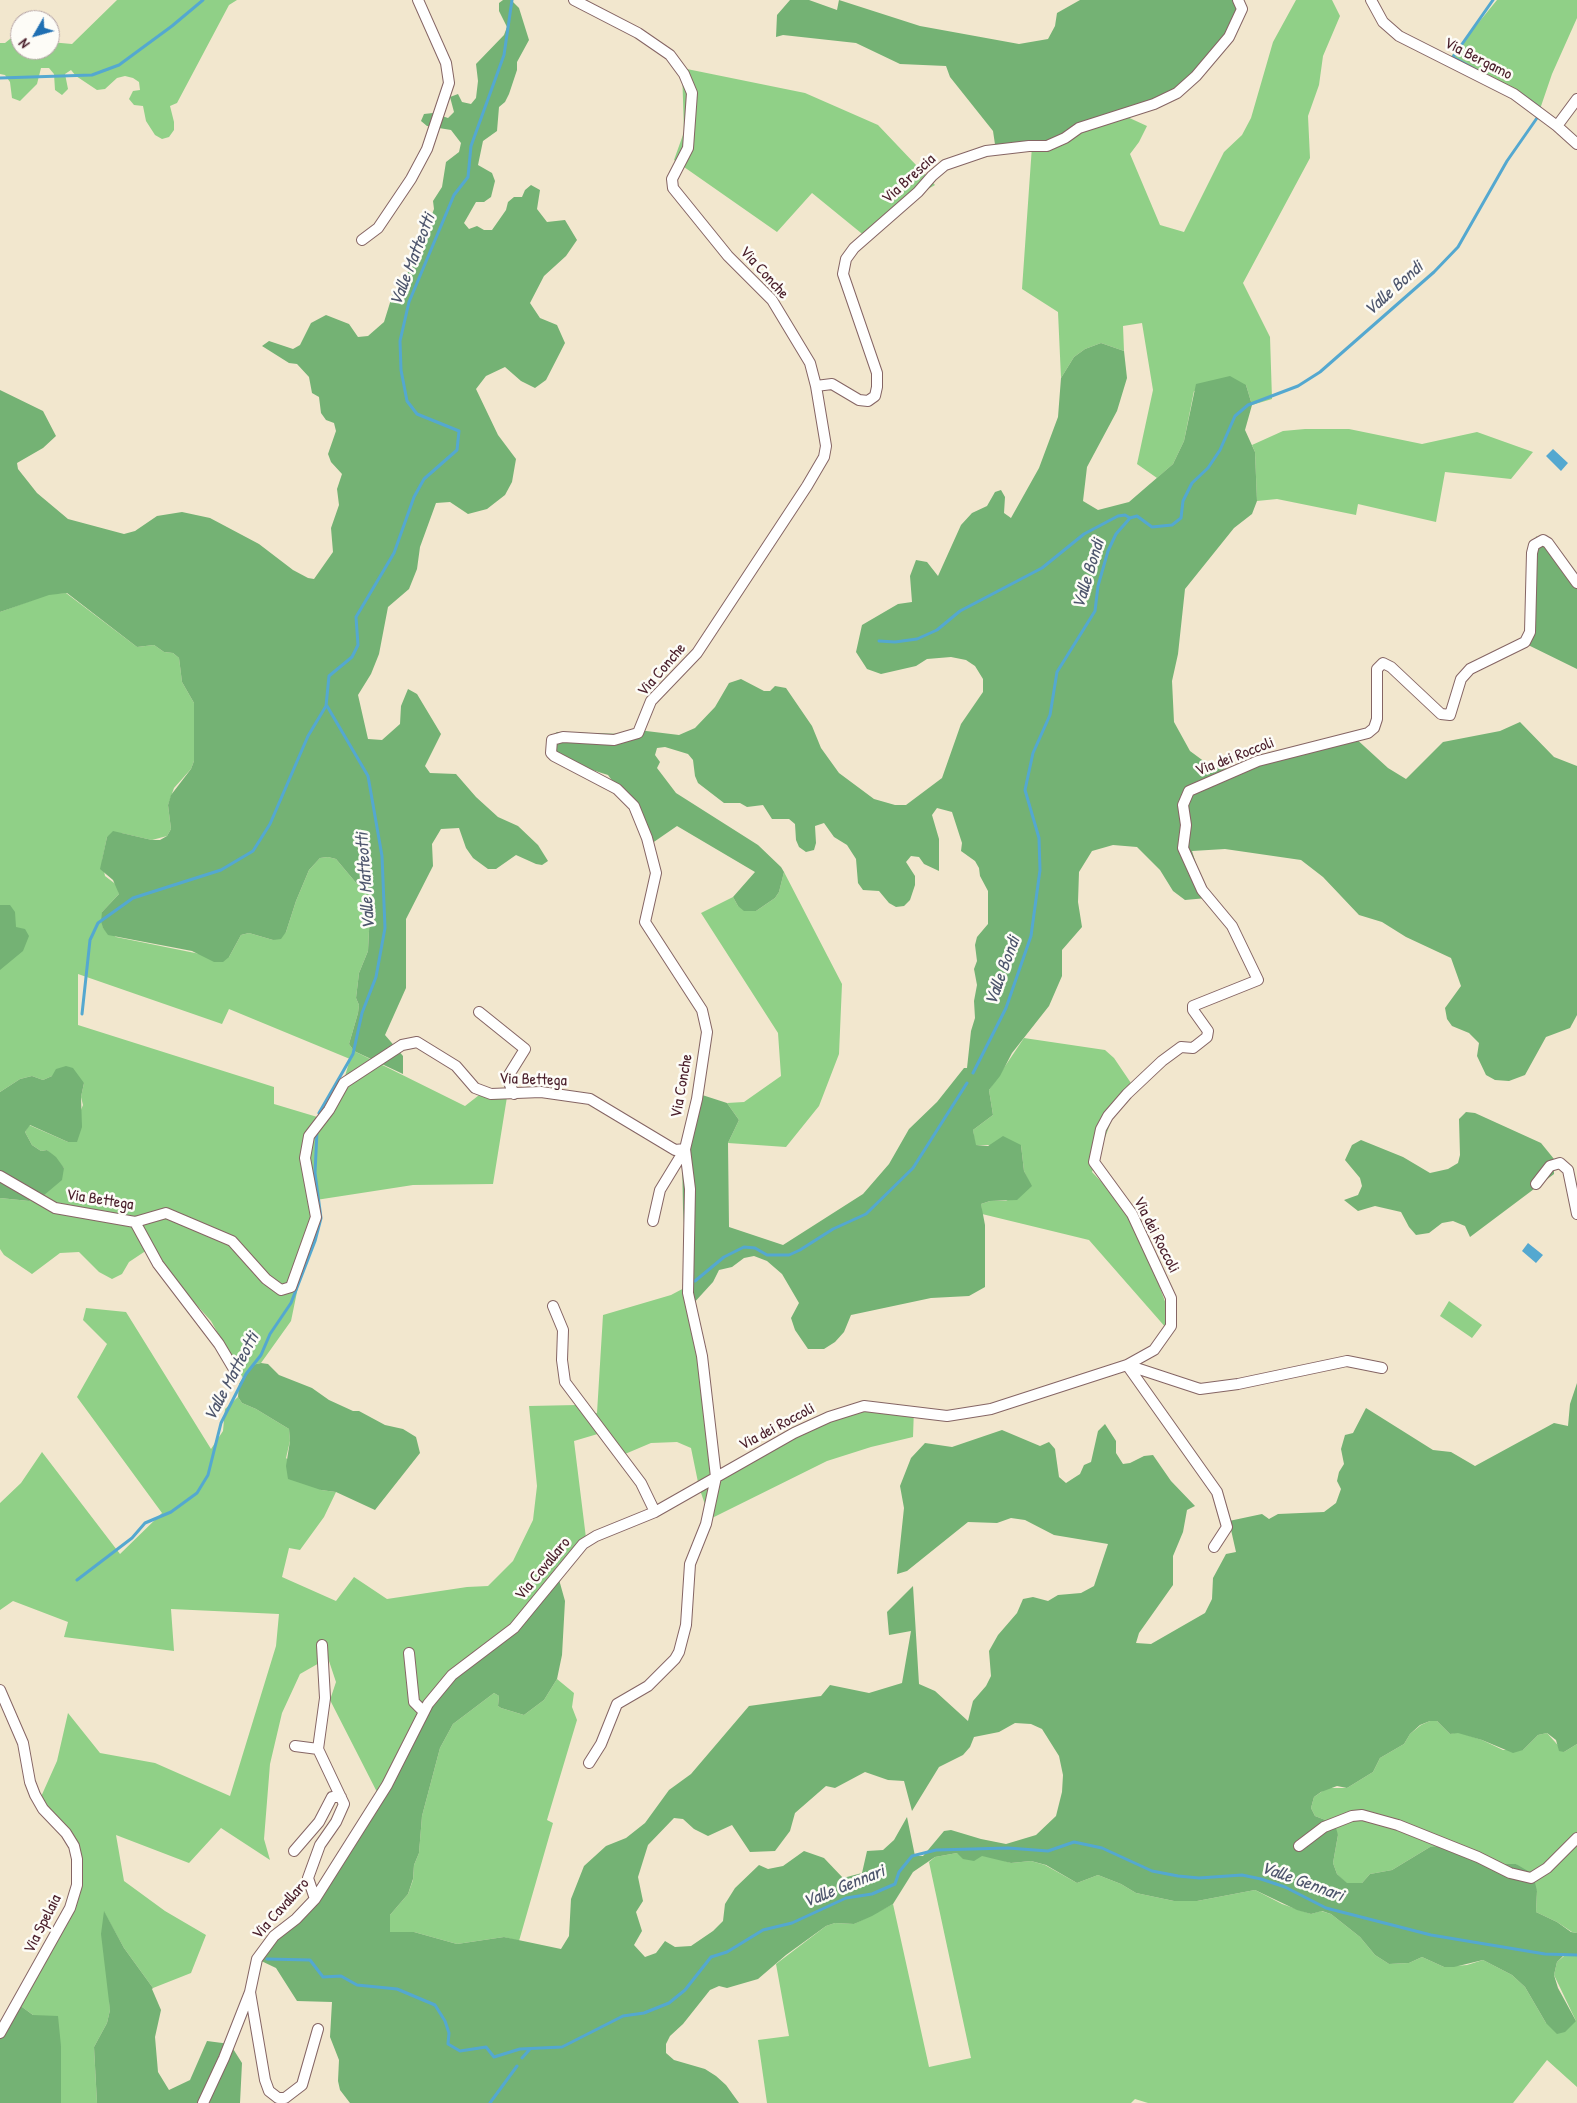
<!DOCTYPE html>
<html>
<head>
<meta charset="utf-8">
<style>
  body { margin:0 }
  #map { position:relative; width:1577px; height:2103px; overflow:hidden; background:#f2e7ce; font-family:"Patrick Hand",sans-serif }
  canvas { display:block }
  .north { position:absolute; left:10px; top:10px; width:50px; height:50px; box-sizing:border-box; background:#fdfcf7; border:1px solid #b5a4a5; border-radius:50%; rotate:232deg; font-size:14px; font-weight:700; line-height:20px; text-align:center; color:#4a1f2b }
  .north::after { content:''; display:block; margin:auto; width:18px; height:22px; background:#1f6fb2; clip-path:polygon(50% 0,100% 100%,50% 72%,0 100%) }
</style>
</head>
<body>
<div id="map">
<canvas width="1577" height="2103"></canvas>
<div class="north">N</div>
</div>
<script>
const context = document.querySelector('canvas').getContext('2d');
context.lineJoin = 'round';
function paint(path, color) {
  context.fillStyle = color;
  context.fill(path, 'evenodd');
}
function shape(rows) {
  const path = new Path2D();
  for (const r of rows) {
    path.moveTo(r[0], r[1]);
    for (let i = 2; i < r.length; i += 2) path.lineTo(r[i], r[i + 1]);
  }
  return path;
}
function strokePath(path, color, width, dash) {
  context.strokeStyle = color;
  context.lineWidth = width;
  context.lineCap = dash ? 'butt' : 'round';
  context.setLineDash(dash || []);
  context.stroke(path);
}
function label(font, color, halo, rows, align = 'center') {
  context.font = font + ' "Patrick Hand",sans-serif';
  context.lineWidth = 5;
  context.setLineDash([]);
  context.textBaseline = 'middle';
  context.strokeStyle = halo;
  context.fillStyle = color;
  for (const [text, x, y, turn = 0] of rows) {
    context.save();
    context.translate(x, y);
    context.rotate((+turn || 0) * Math.PI / 180);
    context.textAlign = isNaN(turn) ? turn : align;
    if (halo) context.strokeText(text, 0, 0);
    context.fillText(text, 0, 0);
    context.restore();
  }
}
paint(shape([
  [117,0,237,0,229,5,177,103,170,106,174,122,174,130,169,137,162,139,155,135,146,121,143,106,134,105,129,99,133,91,140,90,139,82,133,78,125,76,117,78,105,89,97,90,76,76,71,70,65,74,68,89,62,95,55,90,54,74,49,68,41,68,37,84,20,101,12,98,10,82,5,75,0,74,0,43,5,43,10,39,20,39,20,50,50,50,50,42,72,44],
  [1296,0,1332,0,1340,16,1323,56,1319,85,1308,116,1310,158,1243,283,1270,337,1272,399,1252,405,1246,385,1194,391,1184,441,1173,464,1157,478,1137,464,1153,390,1142,323,1123,326,1124,351,1101,343,1085,349,1074,357,1061,378,1058,312,1022,289,1032,146,1123,115,1147,126,1139,142,1130,154,1160,225,1184,232,1224,152,1242,135,1251,118,1273,42],
  [1497,0,1577,0,1577,18,1552,74,1539,112,1448,60],
  [682,68,805,93,878,125,935,185,907,201,866,237,812,193,777,232,674,160,684,132],
  [1305,429,1349,429,1422,444,1477,432,1533,452,1511,479,1445,472,1436,522,1358,504,1356,515,1277,499,1257,501,1255,452,1252,445,1283,431],
  [66,593,137,647,154,645,164,652,173,653,179,658,182,682,194,703,194,761,191,769,174,788,168,805,171,829,167,836,152,840,121,833,107,837,102,861,105,876,118,886,119,894,102,912,103,928,116,937,200,954,229,957,241,935,249,933,273,940,286,932,296,901,309,870,320,858,328,857,336,859,362,890,371,892,368,951,359,973,356,998,359,1005,358,1013,349,1044,354,1051,465,1106,483,1092,507,1097,493,1184,413,1185,316,1200,291,1321,261,1363,252,1365,243,1378,211,1321,147,1250,129,1262,122,1274,112,1279,99,1272,79,1252,60,1253,32,1274,4,1255,0,1249,0,1198,29,1201,43,1196,64,1168,47,1150,41,1151,32,1145,25,1132,29,1125,68,1142,83,1105,81,1097,84,1083,52,1076,43,1080,32,1076,20,1079,0,1092,0,612,49,594],
  [78,974,222,1024,229,1009,350,1059,341,1090,324,1119,274,1104,274,1087,78,1025],
  [784,872,842,984,839,1054,819,1106,786,1147,728,1143,739,1120,727,1103,744,1102,781,1076,778,1033,701,913,733,897,738,906,756,911,775,898,779,892],
  [1024,1038,1105,1050,1114,1058,1135,1089,1120,1098,1092,1172,1134,1216,1167,1307,1167,1329,1089,1240,982,1214,981,1204,990,1201,1006,1201,1031,1186,1024,1171,1021,1145,975,1145,973,1130,993,1115,989,1090],
  [688,1286,712,1475,870,1402,914,1408,913,1437,871,1447,827,1461,710,1519,699,1487,691,1448,677,1442,651,1443,625,1454,601,1433,574,1441,586,1538,379,1796,330,1700,336,1682,328,1658,300,1674,282,1713,270,1764,264,1839,270,1860,221,1828,189,1863,116,1835,124,1881,165,1911,206,1935,191,1973,153,1988,124,1948,104,1912,110,2010,107,2023,94,2047,97,2103,61,2103,61,2046,33,2015,18,2004,72,1897,76,1865,63,1831,40,1799,57,1761,68,1713,100,1753,155,1763,230,1796,276,1646,279,1614,171,1609,174,1651,64,1637,68,1622,13,1601,0,1610,0,1503,21,1483,42,1452,120,1554,162,1513,77,1397,107,1344,83,1320,86,1308,126,1312,211,1449,223,1431,225,1409,238,1397,242,1403,256,1409,289,1429,290,1441,286,1458,321,1490,336,1492,324,1517,300,1550,289,1548,282,1577,336,1601,354,1577,387,1599,467,1587,488,1586,513,1561,533,1520,537,1486,529,1406,577,1405,588,1415,597,1413,603,1315,671,1295],
  [1449,1301,1482,1325,1472,1338,1440,1316],
  [557,1679,574,1693,572,1707,577,1720,547,1820,553,1823,519,1941,504,1937,457,1944,414,1932,390,1932,390,1915,408,1894,413,1880,414,1865,419,1853,422,1816,440,1748,453,1724,494,1693,499,1696,498,1706,501,1708,524,1715,544,1700],
  [1430,1721,1437,1721,1450,1734,1458,1732,1482,1740,1503,1750,1523,1750,1538,1735,1547,1733,1564,1752,1577,1744,1577,1933,1572,1932,1557,1922,1536,1912,1537,1891,1516,1864,1503,1864,1430,1847,1392,1870,1370,1874,1362,1883,1346,1883,1337,1874,1333,1863,1338,1835,1328,1821,1315,1816,1311,1808,1314,1797,1327,1788,1347,1788,1373,1772,1380,1758,1404,1744,1410,1734,1421,1725],
  [957,1853,993,1857,1011,1863,1031,1861,1045,1865,1077,1883,1098,1875,1121,1884,1136,1893,1174,1901,1197,1901,1255,1890,1282,1904,1311,1914,1321,1911,1331,1914,1360,1937,1375,1955,1389,1964,1409,1963,1422,1957,1444,1967,1467,1965,1483,1960,1512,1975,1525,1987,1546,2023,1576,2021,1554,1975,1557,1962,1564,1956,1577,1956,1577,2087,1547,2060,1513,2103,1148,2103,1135,2099,1131,2103,767,2103,758,2040,789,2036,776,1964,826,1926,835,1923,854,1924,893,1904,929,2067,971,2058,929,1862,935,1857]
]), '#90d087');
paint(shape([
  [503,0,511,0,519,8,529,40,517,62,517,70,509,94,505,102,499,107,497,131,483,141,478,165,492,173,495,181,491,197,484,202,476,202,464,223,469,229,477,226,484,230,492,230,506,210,508,202,514,197,522,197,525,190,531,185,540,190,537,209,547,222,565,220,577,240,566,256,544,276,530,303,540,318,557,325,565,343,546,380,535,388,521,381,505,367,486,376,476,389,498,435,516,459,512,482,505,495,487,509,468,514,450,502,436,503,420,547,417,569,409,589,388,607,379,654,371,674,358,695,368,739,382,740,400,724,401,706,408,689,417,694,441,734,425,766,430,773,456,774,476,797,498,817,518,826,538,845,548,861,542,865,536,864,516,855,496,869,488,869,473,858,466,848,459,828,441,829,432,844,433,866,406,919,406,988,385,1035,403,1056,403,1074,354,1051,349,1044,358,1013,359,1005,356,998,359,973,368,951,371,892,362,890,336,859,328,857,320,858,309,870,296,901,286,932,281,939,273,940,249,933,241,935,229,957,223,962,214,962,192,951,108,935,103,928,101,921,102,912,119,894,113,880,100,869,107,837,113,831,152,840,160,840,167,836,171,829,168,805,171,795,191,769,194,761,194,703,182,682,179,658,173,653,164,652,154,645,137,647,67,593,49,595,0,612,0,390,43,411,56,436,43,448,17,463,18,469,37,493,68,519,124,534,135,531,157,516,182,512,210,518,259,544,293,570,308,578,314,579,333,552,331,528,339,505,337,489,342,474,331,462,328,454,336,431,334,423,326,420,321,413,319,397,312,393,309,377,297,364,289,363,262,346,269,341,293,349,300,345,311,323,326,315,349,324,358,337,368,336,384,322,393,293,424,250,428,225,434,209,433,201,442,187,446,162,459,152,461,143,451,130,427,126,421,121,424,114,433,113,448,118,454,112,450,97,458,94,462,102,471,104,476,98,478,81,476,64,504,35,507,27,499,11,499,3],
  [790,0,809,0,837,10,839,0,920,26,1019,44,1048,39,1055,26,1057,13,1080,0,1238,0,1240,2,1216,54,1159,102,1032,146,996,151,993,131,950,77,946,66,900,64,856,43,783,35,776,37,777,15],
  [1101,343,1124,351,1127,378,1117,411,1087,467,1083,501,1098,510,1129,502,1173,464,1184,441,1196,384,1230,376,1246,385,1252,405,1245,430,1255,452,1257,501,1252,514,1234,528,1185,589,1178,654,1172,681,1174,722,1190,751,1209,765,1234,770,1353,736,1388,768,1406,779,1443,742,1500,731,1520,722,1554,757,1577,766,1577,1015,1570,1028,1546,1037,1525,1075,1509,1081,1495,1080,1486,1075,1477,1056,1479,1043,1469,1033,1452,1026,1447,1019,1445,1008,1461,986,1451,958,1406,937,1382,922,1359,915,1323,877,1301,860,1225,849,1192,851,1207,898,1185,900,1173,891,1160,870,1137,847,1113,845,1092,851,1079,872,1078,902,1082,927,1062,950,1062,976,1049,1006,1012,1053,1000,1076,989,1090,993,1115,973,1130,976,1145,988,1146,1003,1136,1021,1145,1024,1171,1032,1186,1017,1200,990,1201,981,1204,985,1225,985,1287,969,1296,931,1298,851,1315,844,1332,835,1342,824,1349,808,1349,795,1330,791,1318,799,1303,782,1274,767,1261,754,1256,744,1258,732,1267,719,1270,713,1282,692,1305,688,1286,683,1209,682,1152,696,1093,727,1103,739,1120,728,1143,729,1227,783,1245,863,1194,889,1164,909,1129,937,1102,964,1068,967,1068,971,1031,975,1018,974,1001,977,985,974,969,977,961,975,945,977,937,988,924,988,891,980,876,979,868,975,861,961,851,962,843,952,812,937,808,932,815,939,839,939,871,924,864,919,857,911,856,906,862,915,876,915,885,910,900,904,906,896,907,889,903,879,891,863,890,858,883,856,859,847,845,834,837,824,823,815,826,816,843,814,850,806,852,799,847,796,840,795,824,789,819,772,819,763,805,747,807,740,803,724,803,698,783,695,776,693,760,688,754,665,747,657,748,655,755,660,762,657,768,676,793,758,845,781,867,784,872,779,892,775,898,756,911,744,911,738,906,733,897,755,872,677,826,648,846,630,805,608,775,558,759,551,737,557,732,624,734,638,730,679,735,695,728,715,707,729,683,741,679,764,691,770,691,775,686,786,688,812,726,821,748,839,773,874,799,895,805,906,805,942,778,961,724,983,692,983,679,975,666,966,660,951,657,927,659,916,666,881,674,867,669,856,652,862,625,898,604,912,602,910,576,916,560,927,562,938,576,961,525,972,513,987,506,995,492,1001,490,1005,497,1004,513,1011,518,1039,468,1058,417,1061,378,1074,357,1085,349],
  [1536,536,1577,585,1577,669,1522,642,1533,609],
  [0,905,10,905,15,912,16,927,25,929,29,936,23,951,0,970],
  [66,1066,73,1068,84,1083,81,1097,82,1127,77,1142,68,1142,30,1125,25,1132,32,1145,41,1151,47,1150,56,1157,64,1168,62,1180,43,1196,29,1201,0,1198,0,1092,20,1079,32,1076,43,1080,52,1076,56,1069],
  [1466,1112,1475,1113,1541,1143,1554,1159,1554,1174,1470,1237,1465,1226,1453,1221,1442,1223,1429,1233,1416,1235,1409,1227,1401,1212,1375,1206,1358,1211,1344,1200,1358,1195,1362,1186,1360,1178,1345,1160,1352,1145,1361,1140,1403,1157,1430,1173,1448,1169,1458,1163,1460,1155,1459,1119],
  [261,1363,268,1364,279,1375,312,1388,329,1400,353,1411,359,1411,385,1425,403,1429,416,1437,420,1453,375,1510,336,1492,321,1490,288,1479,286,1466,290,1441,289,1429,256,1409,242,1403,238,1397,239,1384,252,1365],
  [1577,1383,1577,1744,1564,1752,1559,1751,1556,1740,1547,1733,1538,1735,1523,1750,1513,1753,1482,1740,1458,1733,1450,1734,1437,1721,1430,1721,1420,1725,1410,1734,1404,1744,1380,1758,1373,1772,1347,1788,1337,1786,1321,1792,1314,1797,1311,1808,1315,1816,1328,1821,1336,1828,1338,1835,1333,1863,1337,1874,1347,1883,1362,1883,1370,1874,1392,1870,1430,1847,1443,1846,1475,1858,1503,1864,1516,1864,1533,1874,1537,1891,1536,1912,1557,1922,1571,1932,1577,1933,1577,1956,1563,1956,1557,1962,1554,1975,1558,1988,1576,2021,1565,2032,1557,2034,1546,2023,1525,1987,1512,1975,1483,1960,1454,1967,1444,1967,1422,1957,1409,1963,1389,1964,1375,1955,1360,1937,1331,1914,1322,1911,1311,1914,1297,1910,1255,1890,1197,1901,1174,1901,1136,1893,1121,1884,1098,1875,1077,1883,1046,1865,1031,1861,1011,1863,982,1856,974,1861,963,1859,957,1853,935,1857,913,1872,893,1904,872,1916,854,1924,835,1923,826,1926,786,1955,758,1979,727,1988,719,1986,710,1990,683,2024,670,2036,666,2044,666,2053,674,2060,705,2069,716,2076,726,2085,739,2103,350,2103,340,2090,338,2081,339,2060,330,2037,332,2002,297,2001,276,1968,255,1958,312,1896,448,1678,524,1613,558,1576,565,1601,562,1655,557,1679,544,1700,524,1715,501,1708,498,1706,499,1696,494,1693,453,1724,440,1748,422,1816,419,1853,414,1865,413,1879,408,1894,390,1915,390,1932,414,1932,457,1944,504,1937,561,1949,569,1936,571,1899,584,1866,606,1846,626,1838,645,1823,669,1790,691,1774,749,1706,821,1696,830,1685,869,1693,902,1683,911,1631,889,1635,887,1612,913,1586,919,1684,935,1691,968,1721,973,1701,986,1686,991,1676,989,1651,998,1635,1017,1613,1023,1599,1033,1597,1048,1601,1058,1595,1081,1593,1094,1586,1108,1544,1054,1535,1025,1520,1011,1518,997,1523,968,1522,907,1571,897,1574,904,1508,900,1486,911,1458,925,1443,952,1447,1002,1430,1040,1446,1049,1442,1055,1449,1059,1477,1066,1483,1080,1474,1084,1465,1091,1462,1098,1431,1105,1424,1116,1441,1116,1453,1123,1464,1130,1463,1144,1456,1153,1455,1171,1481,1195,1506,1187,1510,1183,1532,1173,1556,1173,1585,1139,1633,1136,1643,1151,1644,1205,1613,1212,1599,1213,1578,1226,1554,1236,1552,1229,1521,1262,1514,1269,1519,1278,1514,1324,1512,1336,1503,1341,1489,1337,1481,1339,1472,1344,1464,1341,1449,1345,1435,1353,1433,1366,1408,1433,1450,1451,1452,1475,1466,1554,1423,1568,1426,1570,1404],
  [1015,1723,1031,1724,1042,1729,1059,1756,1063,1775,1062,1792,1056,1816,1036,1835,1006,1844,981,1839,951,1830,944,1831,923,1856,915,1856,907,1817,894,1840,883,1850,867,1851,862,1873,843,1878,824,1858,804,1851,783,1866,768,1869,759,1865,735,1888,725,1904,723,1921,713,1931,691,1946,675,1947,665,1941,656,1953,645,1957,634,1945,642,1931,636,1912,643,1901,638,1877,648,1845,674,1818,683,1819,694,1829,708,1836,732,1825,750,1852,775,1851,790,1831,795,1813,826,1786,835,1788,865,1772,888,1780,904,1781,912,1811,939,1767,963,1755,970,1747,974,1737,999,1732],
  [104,1911,124,1948,153,1988,152,1989,161,2010,155,2037,158,2072,169,2090,190,2080,207,2041,230,2044,242,2063,240,2103,97,2103,94,2047,107,2023,110,2010,101,1934],
  [18,2004,33,2015,58,2016,61,2046,61,2103,0,2103,0,2035]
]), '#74b274');
paint(shape([
  [1553,449,1568,463,1561,471,1546,456],
  [1528,1243,1543,1255,1536,1263,1522,1251]
]), '#54a8d0');
strokePath(shape([
  [1478,71,1453,57,1493,0],
  [0,78,92,75,119,65,172,26,203,0],
  [1521,94,1540,108],
  [879,641,895,642,917,639,937,630,960,611,1042,568,1084,534,1118,516,1125,515,1130,518],
  [82,1014,90,940,98,923,133,898,221,870,253,851,270,824,308,736,326,706,329,676,352,657,358,645,356,617,394,553,414,497,424,479,457,450,459,431,417,414,407,401,401,370,400,341,409,302,454,195,468,177,471,146,504,55,512,0],
  [973,1073,1006,1008,1031,936,1040,870,1039,838,1025,790,1033,753,1050,715,1057,672,1095,611,1098,586,1108,551,1116,534,1130,518,1137,516,1152,527,1172,525,1181,518,1183,501,1192,483,1208,468,1220,450,1235,416,1248,405,1298,386,1320,372,1434,272,1458,247,1507,161,1537,118],
  [319,1113,353,1054,362,1013,376,977,385,928,382,856,368,776,327,706],
  [695,1281,724,1257,744,1247,755,1248,767,1255,789,1255,800,1250,833,1229,866,1214,913,1168,967,1083],
  [77,1580,132,1538,145,1523,171,1512,197,1493,208,1475,221,1423,246,1374,261,1355,270,1334,291,1303,315,1241,321,1218,315,1173,317,1131],
  [267,1959,310,1960,323,1977,341,1976,357,1985,397,1989,435,2005,445,2021,449,2033,448,2044,460,2051,486,2047,494,2057,520,2049,562,2047,623,2016,644,2013,669,2003,685,1990,711,1957,727,1952,763,1930,792,1923,846,1898,872,1894,895,1884,899,1872,912,1856,936,1850,1008,1848,1048,1851,1074,1842,1102,1848,1152,1871,1178,1876,1199,1878,1242,1875,1261,1879,1285,1887,1326,1908,1431,1935,1545,1954,1577,1955],
  [522,2058,530,2049],
  [490,2103,517,2066]
]), '#54a8d0', 3);
const minor = shape([
  [574,0,638,33,670,55,684,74,692,93,688,148,672,179,673,188,728,256,772,300,810,363,816,386,826,446,824,457,807,486,697,653,651,701,638,733,614,740,563,737,552,740,551,753,554,756,617,789,634,806,647,838,656,873,645,922,702,1010,707,1032,697,1099,685,1149,690,1189,688,1293,702,1356,716,1477,706,1524,690,1564,686,1625,679,1652,675,1659,648,1686,617,1704,601,1744,589,1763],
  [1371,0,1383,22,1399,36,1514,94,1557,126,1577,144],
  [1557,126,1577,99],
  [362,240,378,228,411,179,427,149,449,83,446,63,418,0],
  [816,386,832,384,859,400,868,401,875,396,877,387,877,373,843,274,846,259,854,248,918,192,932,176,945,165,986,151,1029,146,1047,146,1065,138,1079,128,1154,104,1177,93,1196,76,1229,37,1242,9,1238,0],
  [479,1012,525,1049,507,1078,514,1094],
  [0,1176,55,1208,135,1222,166,1213,232,1241,266,1279,281,1290,291,1287,316,1217,305,1158,309,1136,329,1110,344,1083,402,1045,417,1042,456,1066,475,1088,491,1094,541,1092,590,1099,675,1150,685,1149],
  [1536,1184,1550,1166,1560,1163,1568,1170,1577,1214],
  [653,1221,660,1190,685,1149],
  [135,1222,158,1264,219,1344,235,1371],
  [553,1306,563,1330,562,1360,565,1382,641,1483,655,1512],
  [1127,1365,1200,1389,1238,1384,1347,1361,1382,1368],
  [1127,1365,1217,1492,1227,1527,1214,1547],
  [409,1653,414,1702,424,1712],
  [0,1690,23,1743,30,1782,35,1795,43,1809,66,1833,74,1846,77,1859,77,1885,70,1908,0,2033],
  [295,1746,318,1749,344,1804,336,1822,320,1845,308,1878,315,1899],
  [318,1749,325,1698,322,1645],
  [1299,1846,1324,1827,1352,1816,1362,1815,1398,1825,1478,1857,1510,1873,1531,1878,1547,1868,1577,1838],
  [294,1851,319,1822,332,1797,341,1797],
  [250,1992,265,2080,269,2091,278,2098,285,2098,302,2085,318,2029],
  [203,2103,224,2058,250,1992,257,1959,274,1936,296,1919,315,1899,387,1785,428,1704,452,1675,514,1628,583,1544,596,1536,655,1512,794,1433,829,1417,864,1406,947,1416,991,1409,1127,1365,1154,1350,1171,1326,1171,1298,1132,1214,1094,1162,1101,1129,1108,1116,1127,1094,1162,1061,1181,1047,1193,1048,1207,1037,1208,1031,1193,1010,1193,1006,1258,980,1232,926,1202,890,1183,848,1186,825,1183,805,1189,791,1258,761,1368,733,1374,728,1377,719,1377,669,1383,663,1391,667,1441,714,1450,715,1461,679,1470,669,1525,642,1530,632,1532,553,1534,545,1543,540,1548,543,1577,583]
]);
strokePath(minor, '#856564', 12);
strokePath(minor, '#fff', 10);
label('16px', '#4a1f2b', '#fdfcf7', [
  ["Via Bergamo",1478,59,27],
  ["Via Brescia",909,179,-42],
  ["Via Conche",764,273,48],
  ["Via Conche",662,670,-49],
  ["Via dei Roccoli",1235,757,-21],
  ["Via Bettega",533,1080,2],
  ["Via Conche",682,1086,-80],
  ["Via Bettega",100,1200,9],
  ["Via dei Roccoli",1156,1235,63],
  ["Via dei Roccoli",777,1427,-28],
  ["Via Cavallaro",543,1569,-50],
  ["Via Cavallaro",281,1909,-48],
  ["Via Spelaia",43,1924,-63]
]);
label('italic 18px', '#4e566d', '#fdfcf7', [
  ["Valle Matteotti",413,260,-69],
  ["Valle Bondi",1394,289,-42],
  ["Valle Bondi",1089,574,-73],
  ["Valle Matteotti",366,881,-94],
  ["Valle Bondi",1003,971,-70],
  ["Valle Matteotti",232,1377,-62],
  ["Valle Gennari",1302,1882,20],
  ["Valle Gennari",844,1887,-22]
]);
</script>
</body>
</html>
